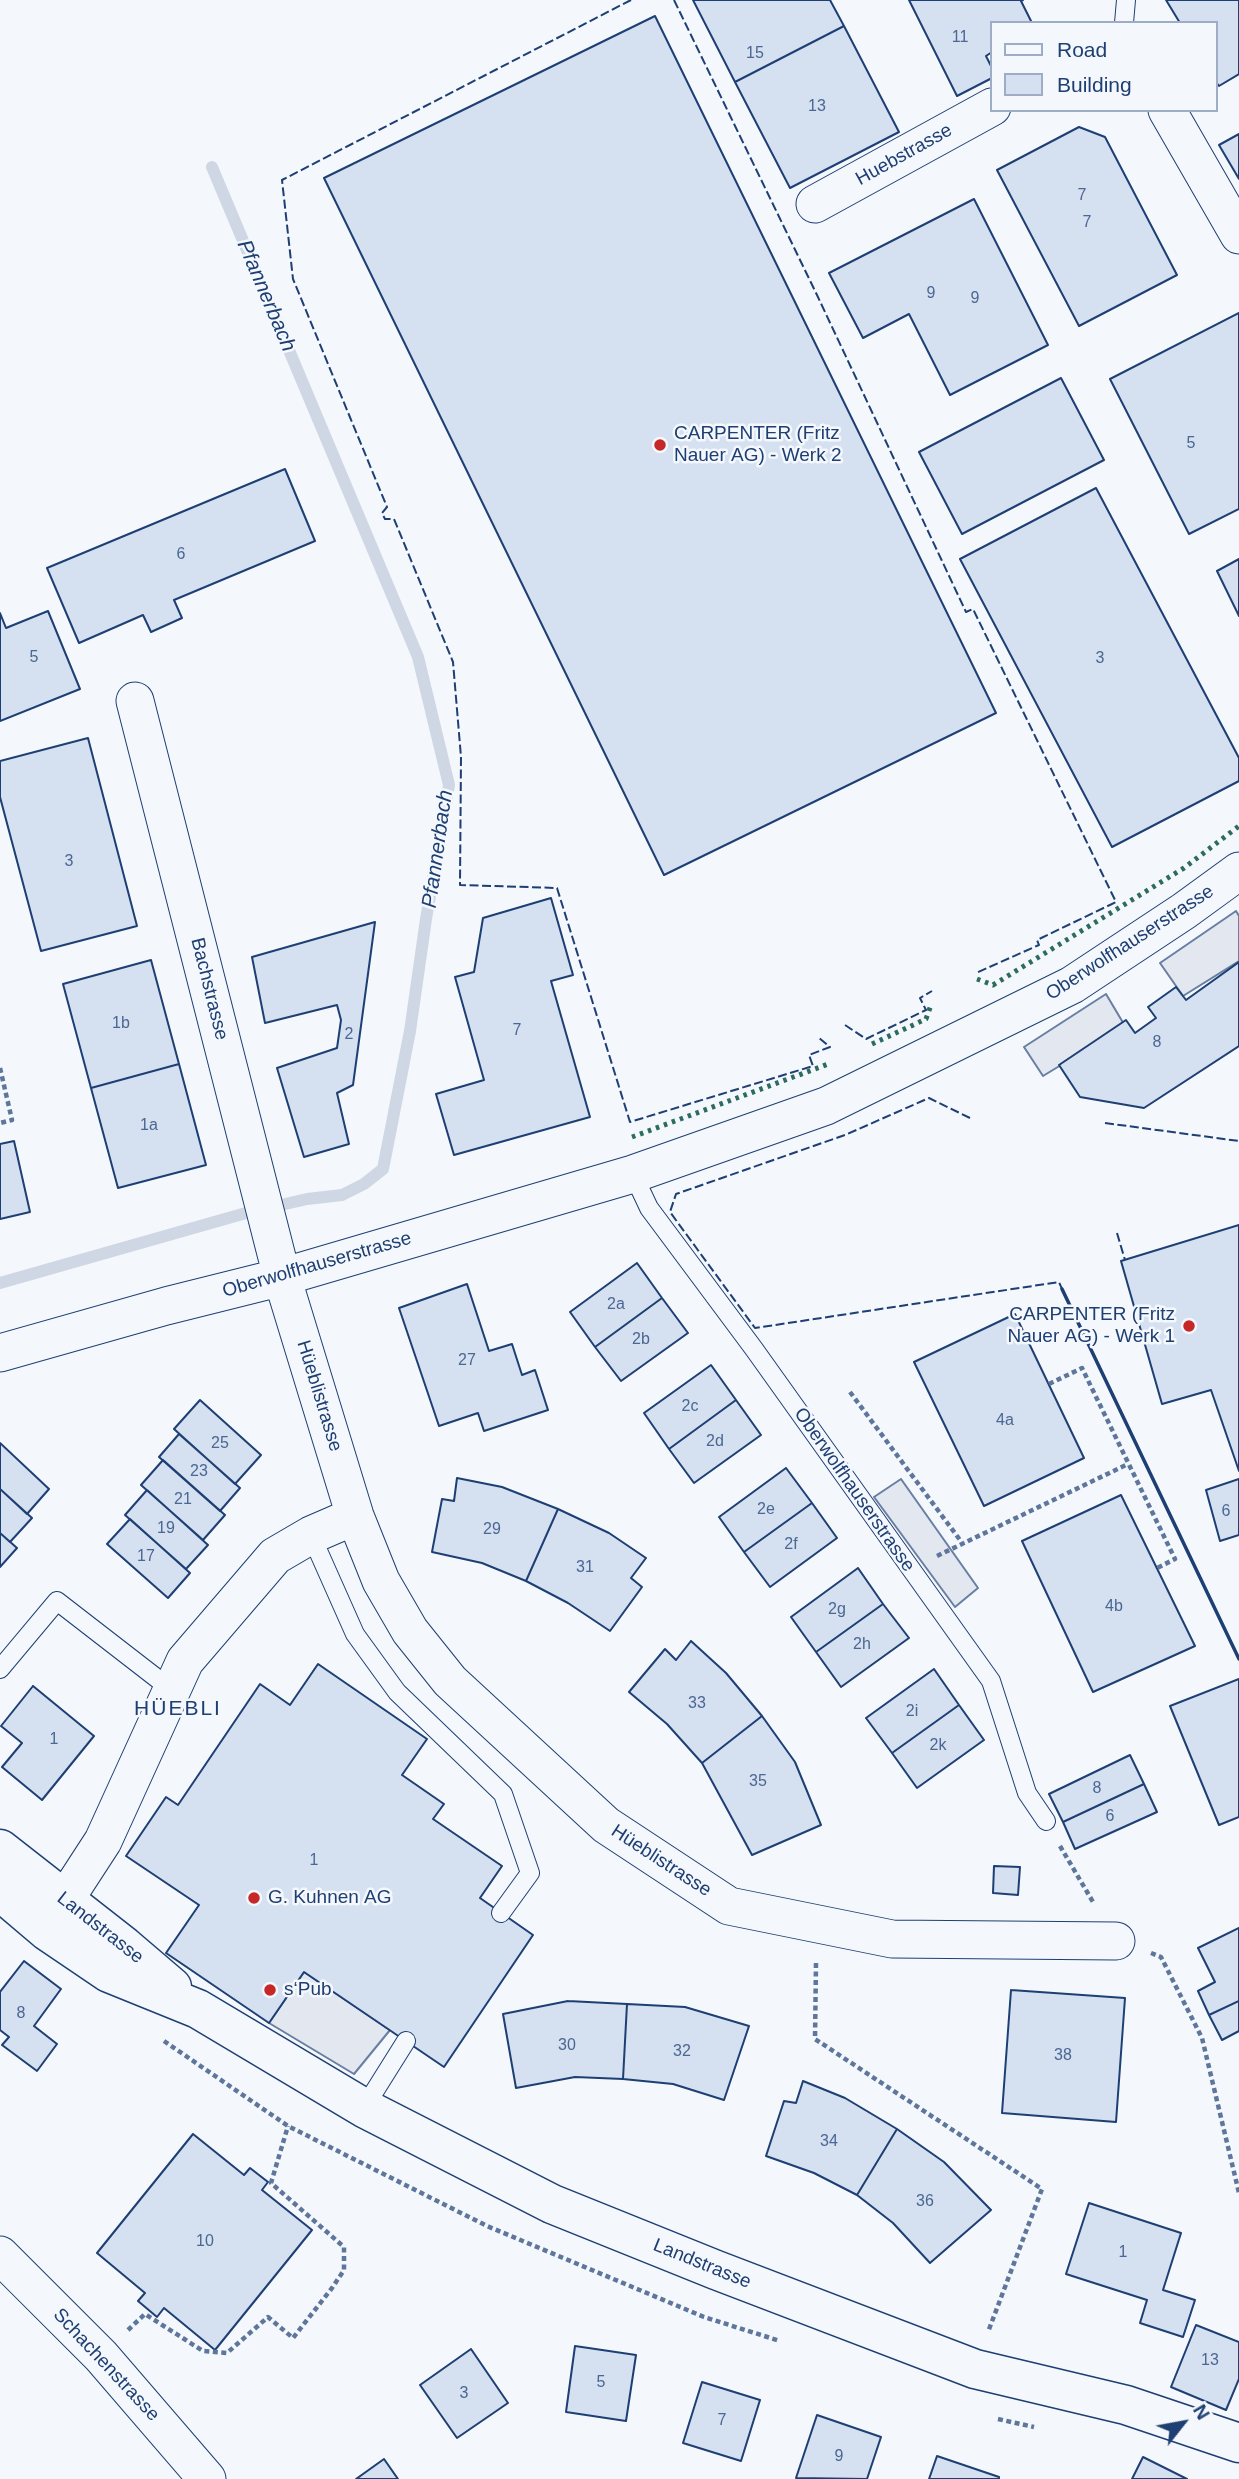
<!DOCTYPE html>
<html>
<head>
<meta charset="utf-8">
<style>
  body { margin:0 }
  #map { position:relative; width:1239px; height:2479px; overflow:hidden; background:#f4f7fb; font-family:Arial,sans-serif }
  canvas { display:block }
  .legend { position:absolute; left:990px; top:21px; width:228px; height:91px; box-sizing:border-box; background:#f4f7fb; border:2px solid #9eadc5; margin:0; padding:9px 12px; list-style:none; font-size:21px; color:#1d3f73 }
  .legend li { display:flex; align-items:center; gap:14px; height:35px }
  .legend b { width:35px; border:2px solid #9eadc5 }
  .north { position:absolute; left:1148px; top:2388px; width:70px; height:70px; -webkit-text-stroke:5px #f4f7fb; paint-order:stroke; rotate:59deg; font-size:19px; font-weight:700; line-height:28px; text-align:center; color:#1d3f73 }
  .north::after { content:''; display:block; margin:auto; width:24px; height:32px; background:#1d3f73; clip-path:polygon(50% 0,100% 100%,50% 72%,0 100%) }
</style>
</head>
<body>
<div id="map">
<canvas width="1239" height="2479"></canvas>
<ul class="legend">
<li><b style="height:9px;background:#f4f7fb"></b>Road</li>
<li><b style="height:19px;background:#d5e0f0"></b>Building</li>
</ul>
<div class="north">N</div>
</div>
<script>
const context = document.querySelector('canvas').getContext('2d');
context.lineJoin = 'round';
function paint(path, color) {
  context.fillStyle = color;
  context.fill(path, 'evenodd');
}
function shape(rows) {
  const path = new Path2D();
  for (const r of rows) {
    path.moveTo(r[0], r[1]);
    for (let i = 2; i < r.length; i += 2) path.lineTo(r[i], r[i + 1]);
  }
  return path;
}
function strokePath(path, color, width, dash) {
  context.strokeStyle = color;
  context.lineWidth = width;
  context.lineCap = dash ? 'butt' : 'round';
  context.setLineDash(dash || []);
  context.stroke(path);
}
function label(font, color, halo, rows, align = 'center') {
  context.font = font + ' Arial,sans-serif';
  context.lineWidth = 5;
  context.setLineDash([]);
  context.textBaseline = 'middle';
  context.strokeStyle = halo;
  context.fillStyle = color;
  for (const [text, x, y, turn = 0] of rows) {
    context.save();
    context.translate(x, y);
    context.rotate((+turn || 0) * Math.PI / 180);
    context.textAlign = isNaN(turn) ? turn : align;
    if (halo) context.strokeText(text, 0, 0);
    context.fillText(text, 0, 0);
    context.restore();
  }
}
const parking = shape([
  [1236,911,1239,916,1239,961,1183,996,1160,963,1236,911],
  [1106,994,1125,1026,1043,1076,1024,1047,1106,994],
  [901,1479,978,1588,955,1607,874,1497,901,1479],
  [304,1972,390,2030,354,2074,269,2023,304,1972]
]);
paint(parking, '#e3e8f0');
strokePath(parking, '#687fa3', 2);
strokePath(shape([
  [0,1283,246,1213,307,1199,342,1195,364,1184,383,1169,410,1031,426,919,449,785,418,657,212,167]
]), '#cfd7e4', 12);
const building = shape([
  [693,0,830,0,844,26,735,82,693,0],
  [909,0,1023,0,1021,1,1032,23,992,23,992,52,986,56,992,68,992,78,957,96,909,0],
  [1166,0,1239,0,1239,74,1219,86,1216,82,1216,23,1180,23,1166,0],
  [655,16,996,713,664,875,324,178,655,16],
  [844,26,899,132,790,188,735,82,844,26],
  [1079,127,1105,137,1177,275,1079,326,997,170,1079,127],
  [1239,134,1239,179,1219,145,1239,134],
  [974,199,1048,345,950,395,909,314,863,338,829,273,974,199],
  [1239,313,1239,509,1189,534,1110,379,1239,313],
  [1061,378,1104,460,962,534,919,452,1061,378],
  [285,469,315,541,174,600,182,618,151,632,143,615,79,643,47,568,285,469],
  [1096,488,1239,758,1239,781,1112,847,960,559,1096,488],
  [1239,559,1239,616,1217,571,1239,559],
  [48,611,80,689,0,721,0,613,6,628,48,611],
  [88,738,137,926,41,951,0,797,0,761,88,738],
  [551,898,573,975,551,981,590,1117,454,1155,436,1094,484,1080,455,977,474,972,483,918,551,898],
  [375,922,353,1085,337,1093,349,1144,304,1157,277,1068,337,1048,341,1020,337,1005,265,1023,252,957,375,922],
  [151,960,179,1064,91,1088,63,984,151,960],
  [1239,962,1239,1046,1144,1108,1080,1097,1059,1065,1126,1020,1135,1033,1156,1018,1148,1007,1176,987,1186,1000,1239,962],
  [179,1064,206,1165,118,1188,91,1088,179,1064],
  [14,1141,30,1212,0,1219,0,1144,14,1141],
  [1239,1225,1239,1471,1211,1390,1162,1404,1121,1261,1239,1225],
  [637,1263,662,1298,595,1347,570,1312,637,1263],
  [467,1284,489,1351,512,1344,522,1375,535,1370,548,1410,484,1431,478,1413,439,1426,399,1308,467,1284],
  [662,1298,688,1333,621,1381,595,1347,662,1298],
  [1015,1314,1084,1458,984,1506,914,1362,1015,1314],
  [711,1365,736,1400,669,1449,644,1413,711,1365],
  [200,1400,261,1455,235,1484,174,1429,200,1400],
  [736,1400,761,1435,694,1483,669,1449,736,1400],
  [179,1434,240,1488,220,1511,159,1457,179,1434],
  [0,1443,49,1489,27,1514,0,1489,0,1443],
  [163,1460,225,1515,203,1540,141,1485,163,1460],
  [786,1468,812,1503,744,1552,719,1517,786,1468],
  [457,1478,502,1487,558,1509,526,1581,482,1563,432,1552,442,1499,454,1501,457,1478],
  [1239,1479,1239,1535,1220,1541,1206,1490,1239,1479],
  [0,1489,32,1518,10,1542,0,1533,0,1489],
  [147,1490,208,1545,186,1569,125,1515,147,1490],
  [1121,1495,1195,1646,1093,1692,1022,1541,1121,1495],
  [812,1503,837,1538,770,1587,744,1552,812,1503],
  [558,1509,609,1533,646,1558,631,1578,642,1587,610,1631,568,1603,526,1581,558,1509],
  [130,1519,190,1573,168,1598,107,1544,130,1519],
  [0,1533,17,1548,0,1567,0,1533],
  [858,1568,883,1604,816,1652,791,1617,858,1568],
  [883,1604,909,1638,841,1687,816,1652,883,1604],
  [691,1641,726,1673,762,1716,702,1763,667,1724,629,1692,665,1649,676,1660,691,1641],
  [318,1664,427,1739,402,1775,444,1804,433,1819,502,1866,480,1898,533,1935,444,2067,304,1972,269,2023,166,1953,199,1905,126,1856,166,1797,178,1805,260,1684,290,1705,318,1664],
  [934,1669,959,1705,892,1753,866,1718,934,1669],
  [1239,1679,1239,1817,1219,1825,1170,1706,1239,1679],
  [33,1686,94,1736,42,1800,2,1767,22,1743,1,1726,33,1686],
  [959,1705,984,1740,917,1788,892,1753,959,1705],
  [762,1716,795,1762,821,1825,752,1855,702,1763,762,1716],
  [1130,1755,1144,1784,1063,1822,1049,1794,1130,1755],
  [1144,1784,1157,1812,1075,1849,1063,1822,1144,1784],
  [994,1866,1020,1867,1018,1895,993,1893,994,1866],
  [1239,1928,1239,2001,1209,2015,1198,1991,1215,1982,1198,1948,1239,1928],
  [24,1961,61,1989,34,2026,57,2044,37,2071,2,2045,9,2037,0,2030,0,1992,24,1961],
  [1011,1990,1125,1998,1116,2122,1002,2113,1011,1990],
  [568,2001,627,2004,623,2079,575,2077,516,2088,503,2014,568,2001],
  [1239,2001,1239,2031,1222,2040,1209,2015,1239,2001],
  [627,2004,685,2007,749,2026,724,2100,673,2084,623,2079,627,2004],
  [803,2081,845,2098,897,2129,857,2195,814,2173,766,2156,784,2101,796,2103,803,2081],
  [897,2129,944,2162,991,2210,930,2263,893,2223,857,2195,897,2129],
  [193,2134,244,2175,250,2168,268,2182,262,2190,312,2230,215,2350,164,2308,157,2317,138,2301,145,2293,97,2253,193,2134],
  [1089,2203,1181,2233,1163,2290,1195,2300,1183,2337,1140,2323,1147,2300,1066,2274,1089,2203],
  [1196,2325,1239,2342,1239,2379,1226,2410,1171,2387,1196,2325],
  [575,2346,636,2355,626,2421,566,2412,575,2346],
  [471,2349,508,2403,457,2438,420,2385,471,2349],
  [702,2382,760,2400,741,2461,683,2443,702,2382],
  [817,2415,881,2437,867,2479,796,2478,817,2415],
  [937,2456,999,2477,999,2479,929,2479,937,2456],
  [1143,2457,1187,2479,1132,2479,1143,2457],
  [384,2459,398,2479,356,2479,384,2459]
]);
paint(building, '#d5e0f0');
strokePath(building, '#1d3f73', 2);
const service = shape([
  [1124,23,1126,0],
  [633,1174,649,1208,754,1349,991,1681,1027,1793,1046,1821],
  [311,1535,355,1634,397,1692,503,1794,530,1873,501,1913],
  [0,1669,57,1601,172,1690],
  [364,2108,406,2041]
]);
const minor = shape([
  [1167,110,1239,235],
  [815,204,992,107],
  [135,701,282,1277,355,1516,381,1581,410,1631,450,1681,606,1825,729,1906,892,1939,1116,1941],
  [0,1353,166,1306,282,1277,633,1174,826,1106,1072,985,1184,911,1239,871],
  [64,1901,103,1841,185,1661,275,1556,311,1535,355,1516],
  [0,2255,101,2356,207,2479]
]);
const secondary = shape([
  [0,1849,124,1946,172,1987],
  [0,1891,47,1931,109,1973,198,2009,364,2108,552,2204,716,2270,975,2369,1126,2405,1239,2443]
]);
strokePath(service, '#1d3f73', 20);
strokePath(minor, '#1d3f73', 39);
strokePath(secondary, '#1d3f73', 41);
strokePath(shape([
  [0,1068,12,1120,0,1123],
  [1049,1384,1082,1368,1175,1559,1157,1568],
  [850,1392,963,1544],
  [937,1556,1128,1464],
  [1060,1846,1093,1902],
  [1151,1953,1161,1957,1202,2038,1239,2193],
  [816,1963,815,2039,1042,2189,988,2332],
  [164,2041,288,2126,487,2226,704,2317,780,2341],
  [128,2330,145,2314,203,2351,227,2353,268,2317,293,2338,332,2288,344,2270,344,2247,271,2183,288,2126],
  [998,2419,1034,2427]
]), '#5e769c', 4.5, [5, 3.5]);
strokePath(service, '#f4f7fb', 18);
strokePath(minor, '#f4f7fb', 37);
strokePath(secondary, '#f4f7fb', 38);
strokePath(shape([
  [977,979,993,985,1184,868,1239,826],
  [872,1044,926,1019,931,1005],
  [632,1137,831,1063]
]), '#2c6c60', 5, [3.5, 5]);
strokePath(shape([
  [631,0,282,180,293,279,387,507,382,513,385,519,394,519,453,662,461,757,460,885,557,888,630,1122,813,1066,809,1055,830,1047,819,1038],
  [674,0,817,295,966,612,973,609,1116,902,1037,940,1039,945,976,973],
  [845,1025,866,1039,926,1010,920,998,932,991],
  [970,1118,929,1098,845,1135,676,1194,670,1212,755,1328,1059,1282,1062,1289],
  [1105,1123,1239,1141],
  [1117,1233,1125,1260]
]), '#1d3f73', 2, [9, 3.5]);
strokePath(shape([
  [1062,1289,1239,1659]
]), '#1d3f73', 3.5);
for (const [x, y, r, color] of [
  [660,445,7,"#c62828"],
  [1189,1326,7,"#c62828"],
  [254,1898,7,"#c62828"],
  [270,1990,7,"#c62828"]
]) {
  const dot = new Path2D();
  dot.arc(x, y, r, 0, 2 * Math.PI);
  context.fillStyle = color;
  context.fill(dot);
  strokePath(dot, '#f4f7fb', 2.5);
}
label('16px', '#4b6792', null, [
  ["11",960,38],
  ["15",755,54],
  ["13",817,107],
  ["7",1082,196],
  ["7",1087,223],
  ["9",931,294],
  ["9",975,299],
  ["5",1191,444],
  ["6",181,555],
  ["5",34,658],
  ["3",1100,659],
  ["3",69,862],
  ["1b",121,1024],
  ["7",517,1031],
  ["2",349,1035],
  ["8",1157,1043],
  ["1a",149,1126],
  ["2a",616,1305],
  ["2b",641,1340],
  ["27",467,1361],
  ["2c",690,1407],
  ["4a",1005,1421],
  ["2d",715,1442],
  ["25",220,1444],
  ["23",199,1472],
  ["21",183,1500],
  ["2e",766,1510],
  ["6",1226,1512],
  ["19",166,1529],
  ["29",492,1530],
  ["2f",791,1545],
  ["17",146,1557],
  ["31",585,1568],
  ["4b",1114,1607],
  ["2g",837,1610],
  ["2h",862,1645],
  ["33",697,1704],
  ["2i",912,1712],
  ["1",54,1740],
  ["2k",938,1746],
  ["35",758,1782],
  ["8",1097,1789],
  ["6",1110,1817],
  ["1",314,1861],
  ["8",21,2014],
  ["30",567,2046],
  ["32",682,2052],
  ["38",1063,2056],
  ["34",829,2142],
  ["36",925,2202],
  ["10",205,2242],
  ["1",1123,2253],
  ["13",1210,2361],
  ["5",601,2383],
  ["3",464,2394],
  ["7",722,2421],
  ["9",839,2457]
]);
label('19px', '#1d3f73', '#f4f7fb', [
  ["Huebstrasse",904,155,-29],
  ["Oberwolfhauserstrasse",1130,943,-33],
  ["Bachstrasse",209,989,76],
  ["Oberwolfhauserstrasse",317,1265,-16],
  ["Hüeblistrasse",319,1396,73],
  ["Oberwolfhauserstrasse",854,1490,55],
  ["Hüeblistrasse",661,1861,33],
  ["Landstrasse",100,1928,38],
  ["Landstrasse",702,2264,22],
  ["Schachenstrasse",106,2365,47]
]);
label('19px', '#1d3f73', '#f4f7fb', [
  ["CARPENTER (Fritz",674,434],
  ["Nauer AG) - Werk 2",674,456],
  ["CARPENTER (Fritz",1175,1315,"right"],
  ["Nauer AG) - Werk 1",1175,1337,"right"],
  ["G. Kuhnen AG",268,1898],
  ["s‘Pub",284,1990]
], 'left');
label('italic 21px', '#1d3f73', '#f4f7fb', [
  ["Pfannerbach",266,296,67],
  ["Pfannerbach",438,849,-82]
]);
context.letterSpacing = '2px';
label('21px', '#1d3f73', '#f4f7fb', [
  ["HÜEBLI",178,1709]
]);
context.letterSpacing = '0px';
</script>
</body>
</html>
